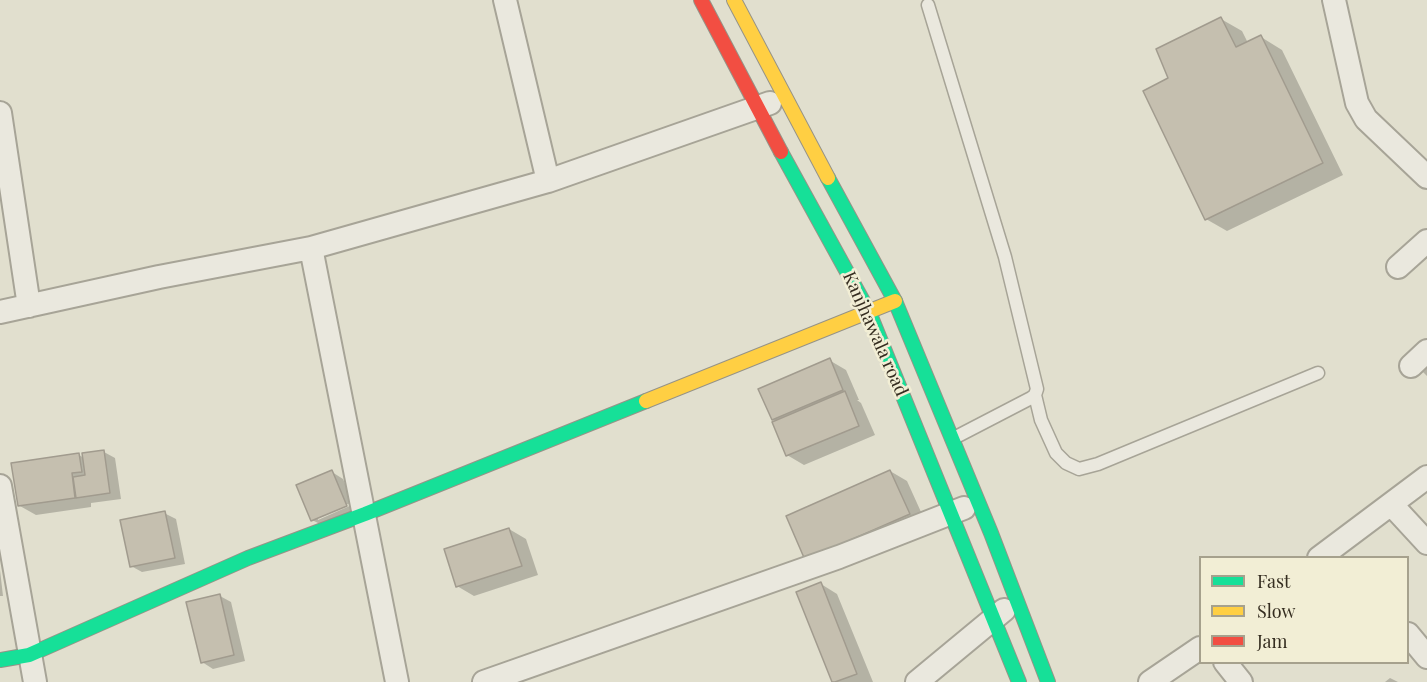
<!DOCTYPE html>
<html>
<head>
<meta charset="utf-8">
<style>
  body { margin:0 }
  #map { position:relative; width:1427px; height:682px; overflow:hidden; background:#e1dfce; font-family:"Playfair Display",serif }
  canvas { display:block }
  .legend { position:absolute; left:1199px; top:556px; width:210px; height:108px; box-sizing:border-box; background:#f2eed5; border:2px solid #a6a18d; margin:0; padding:8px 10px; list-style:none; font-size:18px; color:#352d20 }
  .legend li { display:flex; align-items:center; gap:12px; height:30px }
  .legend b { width:30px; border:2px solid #a6a18d }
</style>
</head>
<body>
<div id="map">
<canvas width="1427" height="682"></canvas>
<ul class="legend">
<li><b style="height:8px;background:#16e098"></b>Fast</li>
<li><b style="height:8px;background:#ffcf43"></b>Slow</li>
<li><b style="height:8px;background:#f24e42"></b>Jam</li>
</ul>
</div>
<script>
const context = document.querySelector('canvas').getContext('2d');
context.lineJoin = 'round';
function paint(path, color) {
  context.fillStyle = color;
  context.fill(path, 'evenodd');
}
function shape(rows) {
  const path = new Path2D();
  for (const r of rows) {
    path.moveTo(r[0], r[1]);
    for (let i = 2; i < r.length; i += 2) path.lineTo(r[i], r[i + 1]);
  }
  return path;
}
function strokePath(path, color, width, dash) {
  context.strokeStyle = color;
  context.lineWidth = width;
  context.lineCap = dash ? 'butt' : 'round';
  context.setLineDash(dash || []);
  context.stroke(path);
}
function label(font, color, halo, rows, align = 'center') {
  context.font = font + ' "Playfair Display",serif';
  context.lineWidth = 5;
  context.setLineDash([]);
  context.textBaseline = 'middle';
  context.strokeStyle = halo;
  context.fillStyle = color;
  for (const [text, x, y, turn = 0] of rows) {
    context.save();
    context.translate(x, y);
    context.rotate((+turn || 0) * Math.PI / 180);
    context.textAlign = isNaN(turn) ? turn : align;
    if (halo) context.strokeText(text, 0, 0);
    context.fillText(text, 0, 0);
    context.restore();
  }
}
paint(shape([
  [1221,19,1242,31,1248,43,1261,37,1282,50,1343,175,1227,231,1206,219,1170,79],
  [829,360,846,370,859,400,857,400,861,403,875,435,804,465,787,455,777,421,773,419],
  [1427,363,1427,376,1420,369],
  [104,452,115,458,121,499,91,503,91,507,36,515,20,506,79,455,84,458],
  [890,471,907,481,926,523,823,569],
  [332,472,343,479,353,502,318,516,318,520,354,504,357,512,324,526,312,520,298,486],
  [164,513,176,519,185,564,142,572,131,566],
  [509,529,526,539,538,575,474,596,457,586],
  [0,570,3,596,0,596],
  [821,584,837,594,873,682,833,682],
  [220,596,231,602,245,661,213,669,202,662],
  [1390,678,1398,682,1385,682]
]), '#0003');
const building = shape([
  [1221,17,1236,47,1261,35,1323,163,1205,220,1143,91,1168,78,1156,49,1221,17],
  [830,358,843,390,772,420,758,389,830,358],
  [845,391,859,426,786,456,772,422,845,391],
  [104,450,110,493,76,498,73,477,85,475,82,453,104,450],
  [79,453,82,472,72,473,75,498,18,506,11,463,79,453],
  [332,470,347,506,311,521,296,485,332,470],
  [890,470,910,514,805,560,786,516,890,470],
  [165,511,175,558,130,567,120,520,165,511],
  [509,528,522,566,456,587,444,549,509,528],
  [821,582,857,674,835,682,832,682,796,592,821,582],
  [220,594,234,655,201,663,186,602,220,594]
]);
paint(building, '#c5bfaf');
strokePath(building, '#a19b8e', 1.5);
const lane = shape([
  [928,5,1005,257,1037,389,1035,395,1031,398,952,439],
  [1035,395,1041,420,1056,453,1066,463,1079,469,1098,464,1318,373]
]);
const street = shape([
  [505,0,548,181],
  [1334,0,1357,103,1366,119,1427,177],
  [0,113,29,306],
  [311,248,397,682],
  [1398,267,1427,241],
  [0,312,159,277,311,248,548,181,770,103],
  [1411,366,1427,351],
  [0,486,35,682],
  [1391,504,1427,543],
  [1319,558,1427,477],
  [1408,634,1427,657],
  [1225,662,1241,682],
  [484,682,839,557,964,508],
  [917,682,1004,610],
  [1150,682,1200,648]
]);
const fast = shape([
  [781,152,869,312,1019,682],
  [828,178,895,301,991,533,1048,682],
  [0,660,29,655,248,558,365,514,646,401]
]);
const slow = shape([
  [734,0,828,178],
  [646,401,895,301]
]);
const jam = shape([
  [701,0,781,152]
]);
strokePath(lane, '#a7a497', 15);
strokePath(street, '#a7a497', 26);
strokePath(fast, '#969387', 16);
strokePath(slow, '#969387', 16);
strokePath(jam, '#969387', 16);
strokePath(lane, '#eae8de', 12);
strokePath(street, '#eae8de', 22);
strokePath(fast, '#16e098', 14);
strokePath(slow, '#ffcf43', 14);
strokePath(jam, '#f24e42', 14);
label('18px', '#352d20', '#f2eed5', [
  ["Kanjhawala road",875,334,66]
]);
</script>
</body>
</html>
